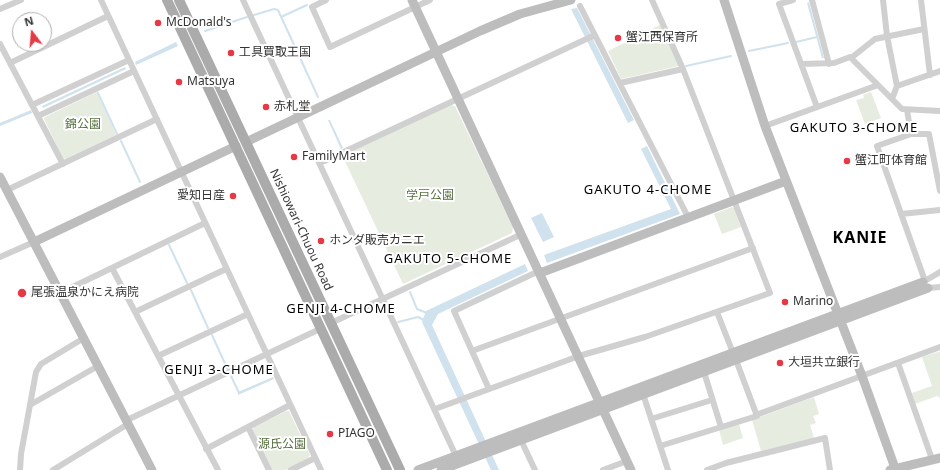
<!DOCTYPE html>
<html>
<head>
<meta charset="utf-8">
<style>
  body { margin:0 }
  #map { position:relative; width:940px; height:470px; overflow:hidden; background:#fff; font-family:"Noto Sans",sans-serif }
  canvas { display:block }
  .north { position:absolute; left:12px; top:12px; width:40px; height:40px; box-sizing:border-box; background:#fff; border:1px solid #adadad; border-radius:50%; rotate:344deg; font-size:11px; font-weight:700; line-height:16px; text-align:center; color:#333 }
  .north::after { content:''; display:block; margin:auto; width:14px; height:18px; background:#e63946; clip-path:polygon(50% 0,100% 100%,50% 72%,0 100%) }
</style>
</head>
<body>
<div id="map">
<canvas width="940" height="470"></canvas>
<div class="north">N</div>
</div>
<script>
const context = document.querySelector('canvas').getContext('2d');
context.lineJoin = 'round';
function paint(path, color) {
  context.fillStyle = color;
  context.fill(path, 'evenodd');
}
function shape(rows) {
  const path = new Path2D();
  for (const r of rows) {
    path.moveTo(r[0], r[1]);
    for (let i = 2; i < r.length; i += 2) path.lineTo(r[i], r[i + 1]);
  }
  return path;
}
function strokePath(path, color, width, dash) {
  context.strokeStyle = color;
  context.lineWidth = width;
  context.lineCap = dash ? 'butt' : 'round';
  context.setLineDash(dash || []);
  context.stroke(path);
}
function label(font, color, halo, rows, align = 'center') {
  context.font = font + ' "Noto Sans","Noto Sans JP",sans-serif';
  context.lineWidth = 4;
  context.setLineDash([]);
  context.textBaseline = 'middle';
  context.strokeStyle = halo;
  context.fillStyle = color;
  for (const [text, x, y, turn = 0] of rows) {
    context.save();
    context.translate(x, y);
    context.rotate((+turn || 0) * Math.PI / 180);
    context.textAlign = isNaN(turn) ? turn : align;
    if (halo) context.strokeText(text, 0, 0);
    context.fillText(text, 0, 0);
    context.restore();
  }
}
paint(shape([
  [660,25,679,66,621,79,608,51],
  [97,92,116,135,65,159,63,158,44,119,45,117],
  [871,92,881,118,865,124,856,100,864,98,863,95],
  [451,105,455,106,513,227,512,233,403,284,342,155],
  [732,207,735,209,741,227,722,234,714,214],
  [938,352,940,352,940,398,937,396,915,404,912,393,932,386,922,357],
  [814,397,819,414,813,416,816,423,810,425,814,438,761,451,752,420],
  [286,411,289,411,310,455,308,458,286,470,271,470,252,430,254,427],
  [739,424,743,438,723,445,719,430]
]), '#e6ecdf');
paint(shape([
  [809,2,824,58,822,58,807,3],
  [577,8,634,120,628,123,571,9],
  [176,42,178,46,136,65,135,62],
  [125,67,126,69,43,108,42,106],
  [31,110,32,113,0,126,0,123],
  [328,120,330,120,343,148,341,149],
  [647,146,680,214,547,263,544,255,671,209,641,149],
  [542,213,554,237,543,242,531,218],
  [525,264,528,271,438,314,432,325,499,470,491,470,422,322,426,311],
  [273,377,274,379,238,395,238,392]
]), '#cfe2ee');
strokePath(shape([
  [254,15,274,9,278,10,318,97],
  [281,17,307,5],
  [205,31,247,17],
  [796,42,817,37],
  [749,51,788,43],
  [686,66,731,56],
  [98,93,117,134],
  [121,141,140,182],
  [169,245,187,283],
  [191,290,208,328],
  [410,292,417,309,427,313],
  [398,322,418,317,424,320],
  [212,335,227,368],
  [231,376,239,393]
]), '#cfe2ee', 2);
strokePath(shape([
  [101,0,321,470],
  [243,0,456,456],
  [326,0,312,7,330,47,430,0],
  [793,0,779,4,817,107],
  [812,0,829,64],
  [883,0,887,36,897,86,892,99],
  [921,0,930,75],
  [580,6,688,217],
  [0,9,21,0],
  [0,44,63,164],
  [851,58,875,39,924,29],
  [10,63,108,16],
  [801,64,834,63,850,57,902,109,940,111],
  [620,83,683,69],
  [897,86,940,71],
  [32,105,129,60],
  [907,110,911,134],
  [38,116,134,71],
  [765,126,878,85],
  [320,163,595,35],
  [7,190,157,119],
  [901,214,940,210],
  [0,257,34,242],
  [112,268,218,470],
  [925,281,877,146,911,134,929,134,940,191],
  [923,282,940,272],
  [928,288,940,287],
  [60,293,205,223],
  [135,312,226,269],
  [717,312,733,353],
  [331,323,522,234],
  [472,351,753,248],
  [158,356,248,314],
  [898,363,932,459],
  [704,372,721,427],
  [489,389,454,311,539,271],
  [643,394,668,470],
  [30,405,98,366],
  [435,409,579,356,645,337,770,293,683,69,652,0],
  [756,415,940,347],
  [651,419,712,400],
  [127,420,322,328],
  [248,427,269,470],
  [521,440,535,470],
  [660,446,757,416,736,360],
  [206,449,290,405],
  [20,470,21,454,36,372,41,364,84,338],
  [53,470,128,424],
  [291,470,315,458],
  [603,470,627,461],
  [707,470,726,463,825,438,830,470]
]), '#d0d0d0', 6);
strokePath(shape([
  [412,0,631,470],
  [724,0,765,126,862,376,895,468],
  [246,142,480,31,520,14,571,0],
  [0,177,152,470],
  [34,242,236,146],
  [540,273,786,181],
  [418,470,923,282],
  [441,470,928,288],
  [890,470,940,458]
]), '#bdbdbd', 9);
strokePath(shape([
  [167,0,387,470],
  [179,0,400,470]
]), '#ababab', 10);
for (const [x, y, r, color] of [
  [158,23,4,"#e63946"],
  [618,38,4,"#e63946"],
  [231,53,4,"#e63946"],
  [179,82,4,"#e63946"],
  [266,107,4,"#e63946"],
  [294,157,4,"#e63946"],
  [847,161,4,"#e63946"],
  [233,196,4,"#e63946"],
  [321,241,4,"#e63946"],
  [22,293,5,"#e63946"],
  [785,302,4,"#e63946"],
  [780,363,4,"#e63946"],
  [330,434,4,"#e63946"]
]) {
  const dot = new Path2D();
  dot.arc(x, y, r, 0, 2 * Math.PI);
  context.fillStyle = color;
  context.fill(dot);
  strokePath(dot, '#fff', 1.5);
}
label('12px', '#333', '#fff', [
  ["McDonald's",166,23],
  ["蟹江西保育所",626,38],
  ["工具買取王国",239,53],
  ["Matsuya",187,82],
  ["赤札堂",274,107],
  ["FamilyMart",302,157],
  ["蟹江町体育館",855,161],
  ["愛知日産",225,196,"right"],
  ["ホンダ販売カニエ",329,241],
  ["尾張温泉かにえ病院",31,293],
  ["Marino",793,302],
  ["大垣共立銀行",788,363],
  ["PIAGO",338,434]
], 'left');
label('12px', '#56703f', '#fff', [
  ["錦公園",83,125],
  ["学戸公園",430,196],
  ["源氏公園",282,445]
]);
label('12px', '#333', '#fff', [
  ["Nishiowari-Chuou Road",301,230,65]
]);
context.letterSpacing = '1px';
label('13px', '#000', '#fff', [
  ["GAKUTO 3-CHOME",854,128],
  ["GAKUTO 4-CHOME",648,190],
  ["GAKUTO 5-CHOME",448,259],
  ["GENJI 4-CHOME",341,309],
  ["GENJI 3-CHOME",219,370]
]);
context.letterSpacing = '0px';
context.letterSpacing = '1px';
label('bold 16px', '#000', '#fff', [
  ["KANIE",860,238]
]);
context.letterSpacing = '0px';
</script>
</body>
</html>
